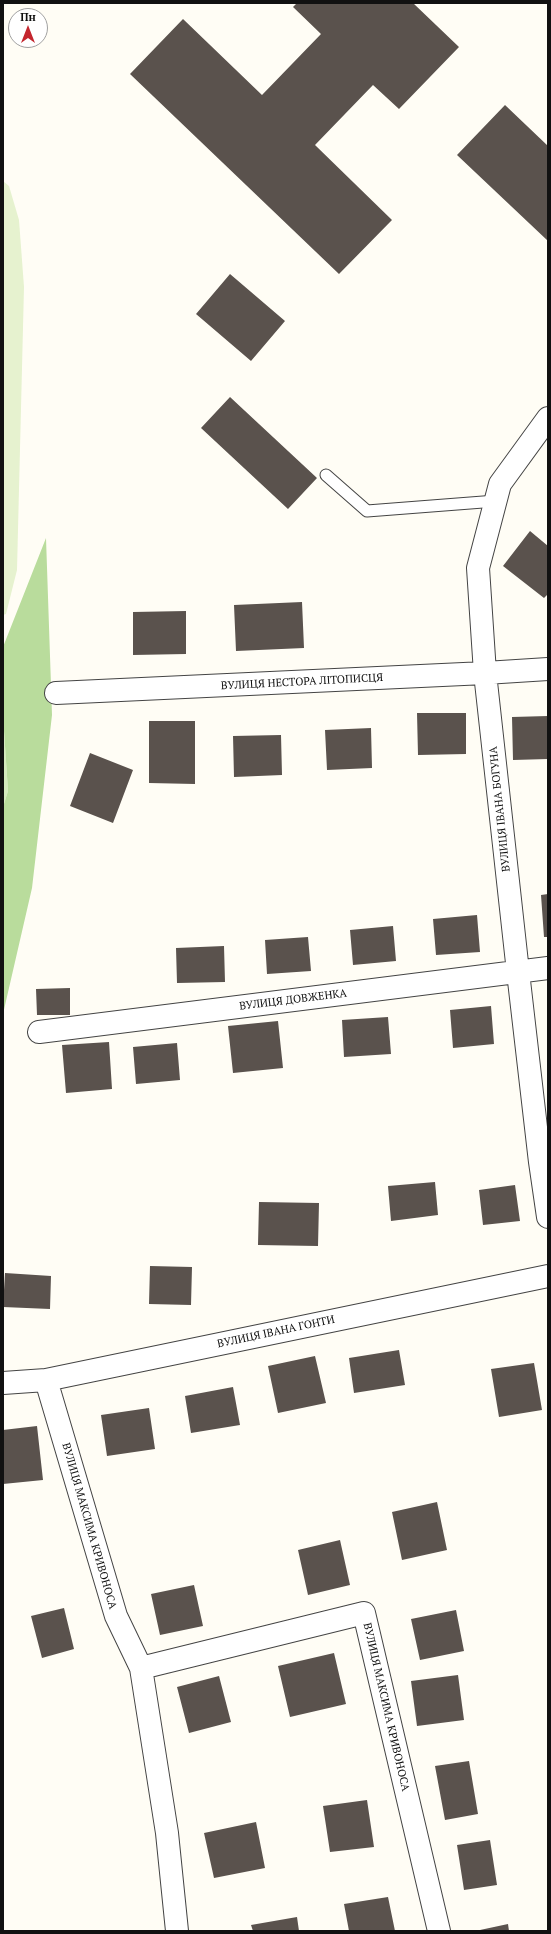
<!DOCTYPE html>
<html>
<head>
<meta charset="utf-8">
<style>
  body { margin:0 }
  #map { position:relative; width:551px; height:1934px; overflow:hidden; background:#fffdf5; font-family:"PT Serif",serif }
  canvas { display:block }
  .frame { position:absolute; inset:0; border:4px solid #111; pointer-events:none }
  .north { position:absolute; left:8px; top:8px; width:40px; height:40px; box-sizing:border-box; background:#fff; border:1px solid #a0a0a0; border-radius:50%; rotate:0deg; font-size:11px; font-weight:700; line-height:16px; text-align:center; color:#111 }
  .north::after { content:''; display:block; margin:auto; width:14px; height:18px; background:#c4262e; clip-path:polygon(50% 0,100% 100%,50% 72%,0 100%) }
</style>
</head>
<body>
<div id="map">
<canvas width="551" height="1934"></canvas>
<div class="frame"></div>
<div class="north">Пн</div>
</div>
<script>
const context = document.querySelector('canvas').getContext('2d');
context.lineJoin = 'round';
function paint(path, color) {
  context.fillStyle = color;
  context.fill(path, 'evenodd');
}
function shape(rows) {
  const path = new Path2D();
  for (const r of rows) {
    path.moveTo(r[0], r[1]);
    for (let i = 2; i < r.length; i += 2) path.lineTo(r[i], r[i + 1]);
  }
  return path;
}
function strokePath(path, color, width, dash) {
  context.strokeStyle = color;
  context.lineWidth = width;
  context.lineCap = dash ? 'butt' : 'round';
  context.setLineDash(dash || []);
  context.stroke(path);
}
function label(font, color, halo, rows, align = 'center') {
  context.font = font + ' "PT Serif",serif';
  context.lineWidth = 4;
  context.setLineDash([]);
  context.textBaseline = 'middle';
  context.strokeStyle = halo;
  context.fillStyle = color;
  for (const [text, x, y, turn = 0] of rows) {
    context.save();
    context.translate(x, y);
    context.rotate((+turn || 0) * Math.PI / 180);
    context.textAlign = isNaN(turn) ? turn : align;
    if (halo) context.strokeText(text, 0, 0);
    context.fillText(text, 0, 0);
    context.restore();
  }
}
paint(shape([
  [3,716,8,791,3,807]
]), '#d5ebbd');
paint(shape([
  [46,538,52,715,32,888,3,1014,3,807,8,791,3,716,3,647]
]), '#b9dc9c');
paint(shape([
  [3,181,9,186,19,220,24,287,17,570,6,614,3,615]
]), '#e6f2cf');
paint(shape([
  [297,3,413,3,459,47,399,109,373,85,315,145,392,220,339,274,130,74,183,19,262,95,321,34,293,7],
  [505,105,548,146,548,241,457,155],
  [230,274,285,321,251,361,196,314],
  [230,397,317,478,288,509,201,428],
  [530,531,548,546,548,594,544,598,503,566],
  [302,602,304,648,236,651,234,605],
  [186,611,186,654,133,655,133,612],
  [417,713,466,713,466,754,418,755],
  [548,716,548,759,513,760,512,717],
  [149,721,195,721,195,784,149,783],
  [371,728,372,768,327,770,325,730],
  [281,735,282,775,234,777,233,736],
  [90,753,133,770,113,823,70,806],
  [548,894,548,937,544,937,541,895],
  [477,915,480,952,436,955,433,919],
  [393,926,396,961,353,965,350,930],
  [308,937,311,971,267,974,265,940],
  [224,946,225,982,177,983,176,948],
  [70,988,70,1015,37,1015,36,989],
  [491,1006,494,1044,453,1048,450,1010],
  [388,1017,391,1054,344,1057,342,1020],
  [278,1021,283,1068,233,1073,228,1026],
  [109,1042,112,1089,66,1093,62,1045],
  [177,1043,180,1080,136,1084,133,1047],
  [435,1182,438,1215,391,1221,388,1186],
  [515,1185,520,1221,483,1225,479,1190],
  [259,1202,319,1203,318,1246,258,1245],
  [150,1266,192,1267,191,1305,149,1304],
  [5,1273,51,1276,50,1309,3,1307],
  [399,1350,405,1385,354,1393,349,1358],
  [315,1356,326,1403,278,1413,268,1366],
  [534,1363,542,1410,499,1417,491,1369],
  [233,1387,240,1425,191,1433,185,1396],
  [149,1408,155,1449,107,1456,101,1415],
  [37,1426,43,1480,3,1484,3,1430],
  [437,1502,447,1550,402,1560,392,1512],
  [340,1540,350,1585,308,1595,298,1550],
  [194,1585,203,1626,160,1635,151,1594],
  [64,1608,74,1649,42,1658,31,1616],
  [456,1610,464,1651,420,1660,411,1619],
  [334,1653,346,1704,290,1717,278,1666],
  [458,1675,464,1720,417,1726,411,1681],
  [219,1676,231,1722,189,1733,177,1687],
  [469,1761,478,1814,445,1820,435,1766],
  [367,1800,374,1847,330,1852,323,1806],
  [256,1822,265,1868,214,1878,204,1833],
  [490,1840,497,1885,464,1890,457,1845],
  [388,1897,395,1931,349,1931,344,1904],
  [297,1917,299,1931,253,1931,251,1925],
  [508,1924,509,1931,480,1931,480,1930]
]), '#5a524d');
const lane = shape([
  [326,475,367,511,496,501]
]);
const street = shape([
  [548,418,500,484,478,568,485,673,518,972,540,1162,548,1217],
  [56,693,485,673,548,669],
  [39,1032,548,968],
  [46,1380,116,1616,141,1668,167,1833,177,1931],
  [3,1383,46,1380,548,1276],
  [141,1668,364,1613,439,1931]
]);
strokePath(lane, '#444', 13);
strokePath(street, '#444', 24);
strokePath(lane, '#fff', 11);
strokePath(street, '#fff', 22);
label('11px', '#111', '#fff', [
  ["ВУЛИЦЯ НЕСТОРА ЛІТОПИСЦЯ",302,682,-3],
  ["ВУЛИЦЯ ІВАНА БОГУНА",500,809,-96],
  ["ВУЛИЦЯ ДОВЖЕНКА",293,1000,-7],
  ["ВУЛИЦЯ ІВАНА ГОНТИ",276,1332,-12],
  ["ВУЛИЦЯ МАКСИМА КРИВОНОСА",89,1526,74],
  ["ВУЛИЦЯ МАКСИМА КРИВОНОСА",386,1707,77]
]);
</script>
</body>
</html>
